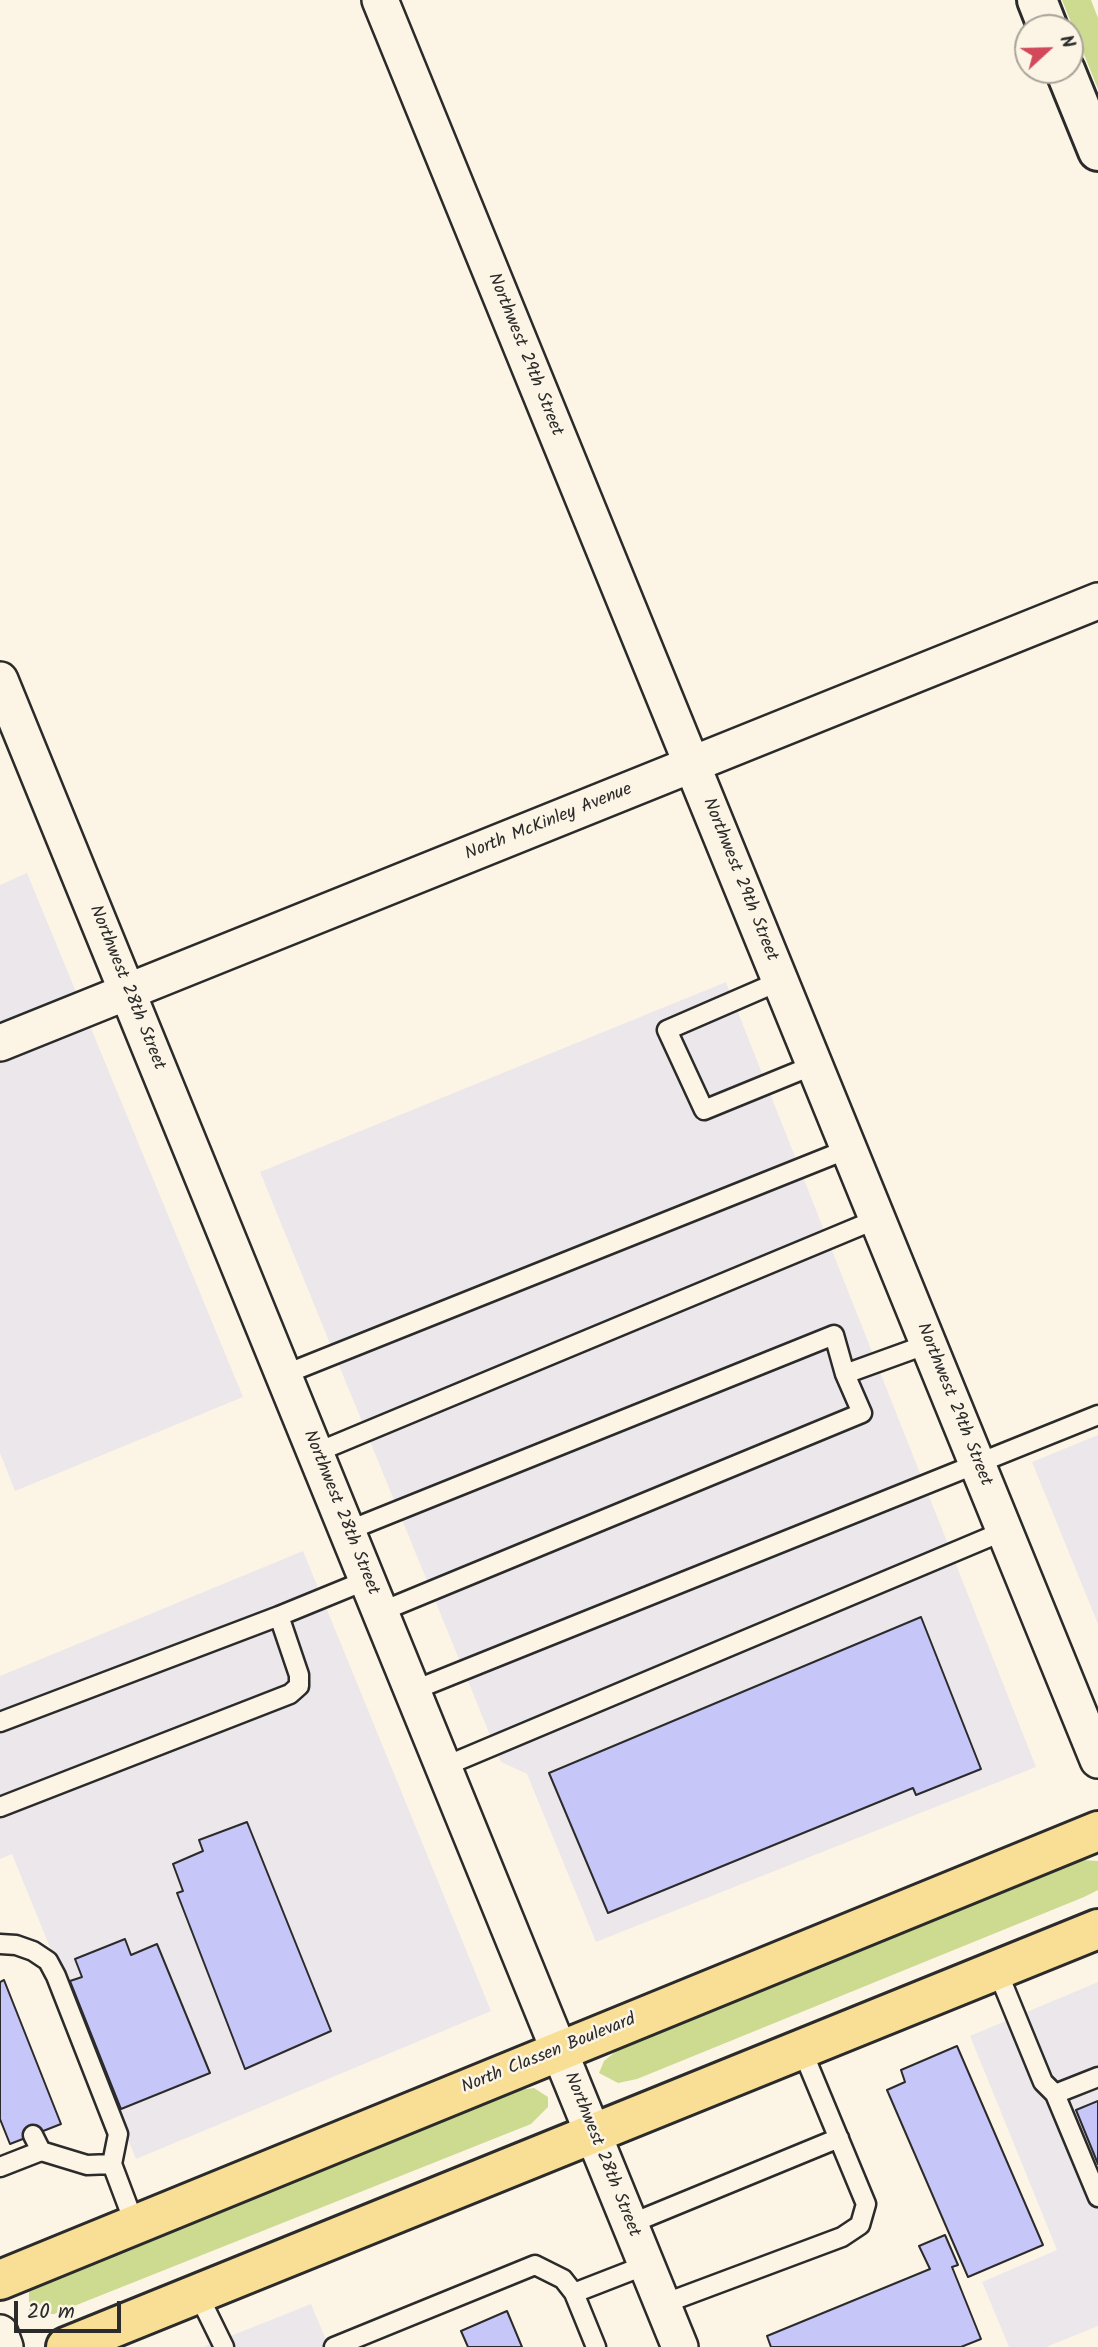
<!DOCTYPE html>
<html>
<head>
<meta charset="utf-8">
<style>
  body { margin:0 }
  #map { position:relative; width:1098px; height:2347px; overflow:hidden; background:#fcf5e5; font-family:Kalam,sans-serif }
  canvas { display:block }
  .north { position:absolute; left:1014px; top:14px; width:70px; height:70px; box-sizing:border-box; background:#fcf5e5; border:2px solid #a8a49b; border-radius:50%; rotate:68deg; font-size:19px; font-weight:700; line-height:28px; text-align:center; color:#2b2b2b }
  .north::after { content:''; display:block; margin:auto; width:24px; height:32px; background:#d1495b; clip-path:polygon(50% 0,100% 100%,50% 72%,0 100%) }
  .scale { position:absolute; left:14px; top:2301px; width:107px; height:32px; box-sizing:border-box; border:4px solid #2b2b2b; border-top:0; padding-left:9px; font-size:21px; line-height:24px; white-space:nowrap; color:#2b2b2b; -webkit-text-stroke:5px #fcf5e5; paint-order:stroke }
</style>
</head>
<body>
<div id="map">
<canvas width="1098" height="2347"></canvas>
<div class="north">N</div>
<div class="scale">20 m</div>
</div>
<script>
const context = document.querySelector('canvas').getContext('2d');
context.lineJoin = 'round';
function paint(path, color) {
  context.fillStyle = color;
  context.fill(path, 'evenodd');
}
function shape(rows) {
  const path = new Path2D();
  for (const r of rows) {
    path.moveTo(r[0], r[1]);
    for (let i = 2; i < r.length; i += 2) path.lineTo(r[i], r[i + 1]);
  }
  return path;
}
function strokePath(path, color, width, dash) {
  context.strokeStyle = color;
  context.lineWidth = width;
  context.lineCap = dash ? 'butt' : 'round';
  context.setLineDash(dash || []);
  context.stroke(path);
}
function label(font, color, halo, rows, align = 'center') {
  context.font = font + ' Kalam,sans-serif';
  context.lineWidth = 5;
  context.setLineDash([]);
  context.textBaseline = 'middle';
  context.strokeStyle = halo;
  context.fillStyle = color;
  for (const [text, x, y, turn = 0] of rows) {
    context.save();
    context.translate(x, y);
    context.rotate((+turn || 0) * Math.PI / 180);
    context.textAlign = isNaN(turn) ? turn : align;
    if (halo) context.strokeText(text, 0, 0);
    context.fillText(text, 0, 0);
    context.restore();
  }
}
paint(shape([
  [27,873,243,1397,15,1491,0,1453,0,885],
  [726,982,1036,1767,596,1942,527,1774,501,1762,260,1172],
  [1098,1435,1098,1624,1032,1462],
  [303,1551,491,2011,136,2159,12,1854,0,1859,0,1676],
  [1098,1982,1098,2326,1046,2347,1009,2347,982,2282,1057,2250,970,2036],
  [311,2304,329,2347,203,2347]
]), '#ece7eb');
paint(shape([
  [1062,0,1091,0,1098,18,1098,89],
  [1083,1860,1098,1861,1098,1890,1084,1897,637,2079,618,2083,599,2073,604,2061,625,2044],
  [534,2088,548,2097,548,2107,531,2124,54,2314,35,2314,29,2310,29,2292,45,2281,520,2090]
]), '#ccdb8f');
const building = shape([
  [921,1617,981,1769,916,1795,913,1788,608,1913,549,1773,921,1617],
  [247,1822,331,2031,245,2069,177,1893,183,1891,173,1864,203,1851,199,1840,247,1822],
  [125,1939,131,1955,157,1944,210,2073,121,2109,70,1981,82,1977,75,1959,125,1939],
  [4,1980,61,2124,10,2144,0,2119,0,1982,4,1980],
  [957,2046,1043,2245,968,2277,887,2090,905,2082,901,2070,957,2046],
  [1098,2101,1098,2164,1076,2110,1098,2101],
  [945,2235,958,2265,952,2267,981,2339,961,2347,771,2347,767,2336,930,2269,919,2246,945,2235],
  [507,2311,522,2347,468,2347,461,2331,507,2311]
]);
paint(building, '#c7c6f8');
strokePath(building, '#2b2b2b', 2);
const service = shape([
  [780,981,667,1030,704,1110,814,1065],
  [845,1374,928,1344],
  [283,1375,848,1149],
  [315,1453,877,1219],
  [347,1531,834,1335,845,1374,862,1413,380,1612],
  [412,1691,1098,1415],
  [0,1722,279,1616],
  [443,1767,1004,1531],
  [0,1807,290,1694,299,1686,299,1675,279,1616,367,1580],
  [0,1944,16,1945,33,1951,48,1961,56,1976,118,2134,112,2164,135,2225],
  [997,1970,1043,2082,1055,2094,1098,2077],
  [1055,2094,1098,2197],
  [33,2135,41,2151],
  [0,2167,41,2151,87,2165,112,2164],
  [630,2224,839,2138],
  [574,2293,596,2347],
  [198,2294,224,2347],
  [663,2304,842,2237,860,2225,866,2204,802,2050],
  [334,2347,535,2265,563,2279,574,2293,646,2265]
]);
const minor = shape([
  [380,0,1098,1760],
  [0,680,680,2347],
  [0,1043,1098,601],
  [0,2333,5,2347]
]);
const tertiary = shape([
  [1037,0,1048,28],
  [1065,70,1098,151]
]);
const primary = shape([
  [0,2280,1098,1831],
  [66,2347,1098,1929]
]);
strokePath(service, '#2b2b2b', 23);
strokePath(minor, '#2b2b2b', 40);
strokePath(tertiary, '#2b2b2b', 44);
strokePath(primary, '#2b2b2b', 44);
strokePath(shape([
  [33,2305,38,2317]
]), '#2b2b2b', 4.5, [2, 5]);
strokePath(service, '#fcf5e5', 18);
strokePath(minor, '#fcf5e5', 35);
strokePath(tertiary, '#fcf5e5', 38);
strokePath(primary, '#f9df96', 38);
label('18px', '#2b2b2b', '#fcf5e5', [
  ["Northwest 29th Street",524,355,68],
  ["North McKinley Avenue",549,823,-22],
  ["Northwest 29th Street",739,880,68],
  ["Northwest 28th Street",126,988,68],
  ["Northwest 29th Street",953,1405,68],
  ["Northwest 28th Street",340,1513,68],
  ["North Classen Boulevard",549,2055,-22],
  ["Northwest 28th Street",601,2155,68]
]);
</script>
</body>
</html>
